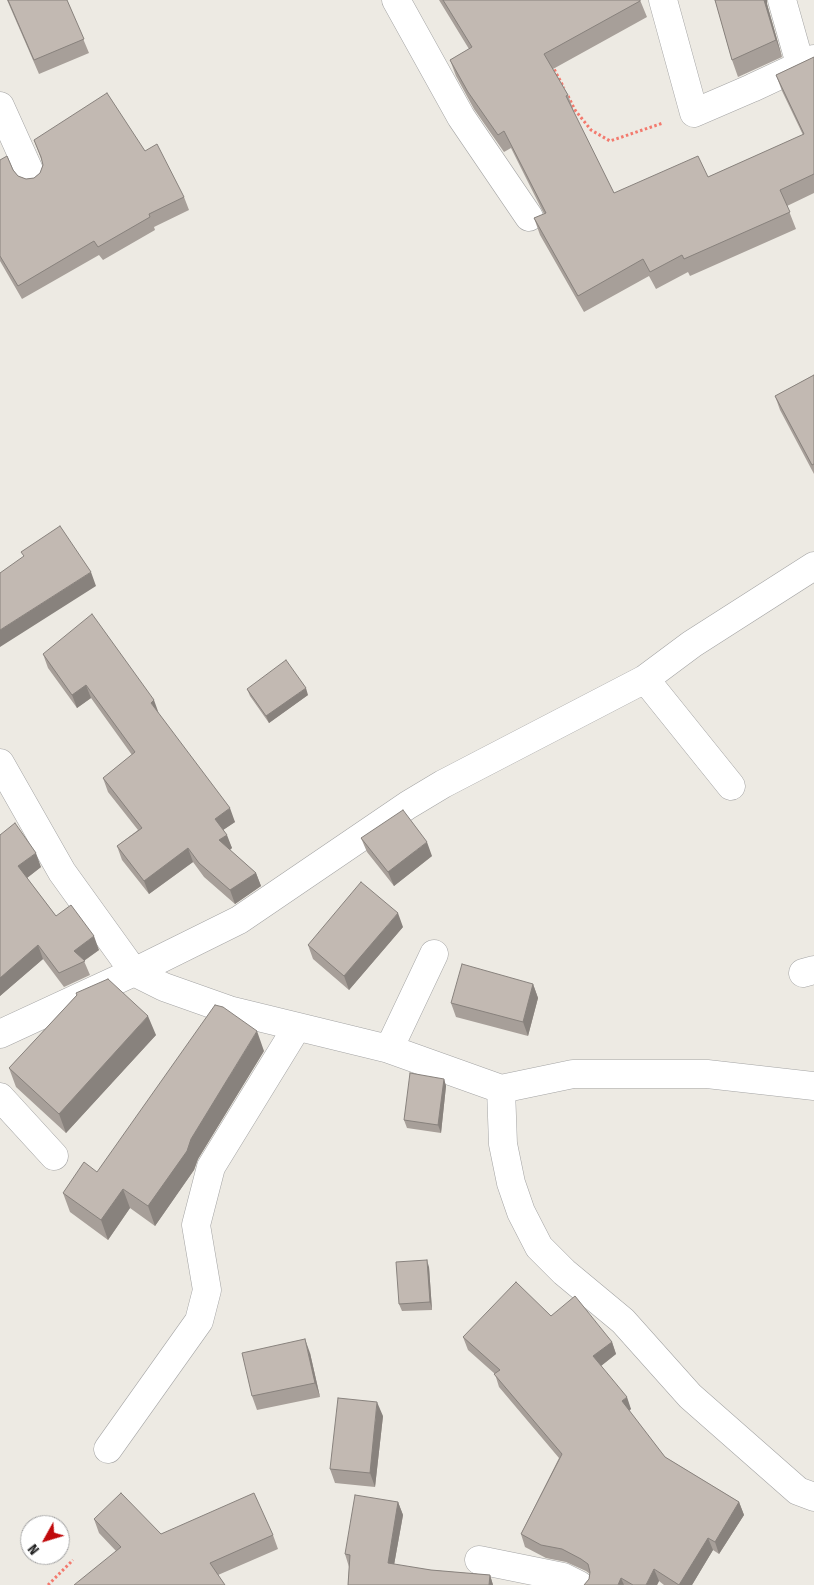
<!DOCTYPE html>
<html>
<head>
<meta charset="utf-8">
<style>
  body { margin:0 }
  #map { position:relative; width:814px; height:1585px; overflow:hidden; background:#edeae3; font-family:"Fira Sans Condensed",sans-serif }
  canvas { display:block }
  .north { position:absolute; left:20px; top:1515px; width:50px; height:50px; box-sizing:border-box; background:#fff; border:1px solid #a5a5a5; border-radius:50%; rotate:231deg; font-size:14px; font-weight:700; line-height:20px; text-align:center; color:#1d1d1d }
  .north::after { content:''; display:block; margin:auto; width:18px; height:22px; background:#c0090b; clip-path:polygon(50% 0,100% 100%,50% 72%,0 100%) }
</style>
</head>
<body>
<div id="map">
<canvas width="814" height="1585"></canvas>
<div class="north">N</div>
</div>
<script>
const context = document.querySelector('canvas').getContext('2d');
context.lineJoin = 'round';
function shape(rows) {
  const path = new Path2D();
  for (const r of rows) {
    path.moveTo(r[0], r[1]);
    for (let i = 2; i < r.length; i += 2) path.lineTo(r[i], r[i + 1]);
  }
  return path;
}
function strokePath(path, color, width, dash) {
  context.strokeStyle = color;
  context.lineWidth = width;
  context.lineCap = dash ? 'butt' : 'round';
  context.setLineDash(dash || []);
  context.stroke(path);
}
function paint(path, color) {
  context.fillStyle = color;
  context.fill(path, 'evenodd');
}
const minor = shape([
  [396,0,461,117,529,217],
  [663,0,694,113,752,88,814,59],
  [782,0,800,64],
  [0,106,32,177],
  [645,679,731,786],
  [0,763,62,872,134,972,164,987,229,1010,389,1049,501,1089,503,1144,511,1183,521,1212,539,1247,564,1272,623,1321,690,1396,798,1491,814,1497],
  [803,973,814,970],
  [0,1034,134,972,239,920,408,805,443,784,645,679,692,644,814,566],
  [389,1049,434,954],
  [501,1089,573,1074,707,1074,814,1086],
  [0,1097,54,1156],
  [108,1449,199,1321,207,1290,196,1225,211,1167,297,1027],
  [479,1560,563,1577,579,1585]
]);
strokePath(minor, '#a4a4a4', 29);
strokePath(shape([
  [552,65,564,88],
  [568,96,575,110,591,130,610,141,663,123],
  [48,1585,73,1560]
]), '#f37a6e', 3, [2.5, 2.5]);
strokePath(minor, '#fff', 28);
paint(shape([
  [7,0,67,0,89,53,39,74],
  [439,0,640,0,647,17,553,69,568,95,574,112,573,112,614,193,708,177,803,135,782,91,776,75,814,57,814,193,787,206,796,229,690,276,688,272,656,289,649,276,584,312,540,235,534,218,544,214,511,148,504,152,474,109,456,76,450,60,469,49],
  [715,0,767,0,767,4,782,57,738,77,732,60],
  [34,140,145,151,184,197,189,210,154,227,155,230,103,260,99,255,22,299,0,261,0,160,13,170,18,176,26,179,34,178,40,173,43,165,42,161],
  [814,375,814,474,780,410,775,396],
  [43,654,159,714,235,822,223,830,232,848,230,850,256,873,261,886,235,904,204,877,193,862,149,894,122,860,117,846,138,830,108,792,103,778,132,755,91,698,77,708,48,668],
  [247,689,308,695,269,723,250,696],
  [0,835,41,867,27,878,56,916,99,950,84,961,90,975,64,987,43,959,0,996],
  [361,838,432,856,394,886,367,852],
  [403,927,349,990,313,959,308,945],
  [533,984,538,998,528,1036,456,1017,451,1003],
  [76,993,156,1035,66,1133,16,1087,9,1068,77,995],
  [264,1051,198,1159,194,1170,155,1226,130,1208,108,1240,70,1212,63,1193,97,1172],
  [444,1079,446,1086,441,1133,407,1128,404,1120],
  [429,1267,432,1310,402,1311,399,1304],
  [551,1316,612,1342,616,1354,601,1366,631,1409,629,1411,665,1457,739,1502,744,1515,719,1554,713,1550,692,1585,664,1585,659,1581,657,1585,584,1585,589,1579,590,1574,586,1571,566,1562,546,1558,525,1547,521,1534,559,1458,499,1387,495,1374,468,1350,463,1337],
  [310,1353,320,1397,257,1410,252,1396],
  [383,1416,375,1487,335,1483,330,1469],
  [398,1502,403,1515,394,1565,431,1570,490,1575,493,1585,348,1585,349,1567,345,1554],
  [94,1519,161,1534,273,1535,278,1549,218,1575,116,1551,99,1533]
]), '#a79f99');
paint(shape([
  [764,0,767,0,767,4,782,57,776,40],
  [91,572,96,586,0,647,0,630],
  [86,685,91,698,77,708,72,695],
  [306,688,308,695,269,723,266,716],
  [154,700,159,714,151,703],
  [230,808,235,822,220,832,215,819],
  [227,835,232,848,224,854,219,840],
  [427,842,432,856,394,886,388,872],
  [188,848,193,862,149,894,144,881],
  [36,853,41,867,23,881,18,866],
  [256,873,261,886,235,904,230,890],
  [398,913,403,927,349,990,344,976],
  [94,936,99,950,82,962,74,951],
  [38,945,43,959,0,996,0,978],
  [533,984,538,998,528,1036,523,1022],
  [148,1016,156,1035,66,1133,59,1114],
  [257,1031,264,1051,198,1159,194,1170,155,1226,148,1206,191,1139],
  [444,1079,446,1086,441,1133,438,1125],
  [123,1189,130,1208,108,1240,101,1220],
  [427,1260,429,1267,432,1310,430,1302],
  [305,1339,310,1353,320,1397,315,1383],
  [612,1342,616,1354,597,1369,593,1356],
  [627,1397,631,1409,626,1413,622,1401],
  [377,1402,383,1416,375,1487,370,1473],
  [398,1502,403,1515,392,1576,388,1563],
  [739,1502,744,1515,719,1554,715,1542],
  [708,1538,713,1550,692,1585,679,1585],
  [654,1569,659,1581,657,1585,646,1585],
  [490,1575,493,1585,489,1585],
  [621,1578,624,1585,618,1585]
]), '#88827d');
const building = shape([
  [8,0,67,0,84,39,34,60,8,0],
  [443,0,640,0,640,1,544,54,568,95,566,96,614,193,698,156,708,177,804,134,776,75,814,57,814,174,780,190,790,212,684,259,682,255,650,272,643,259,578,296,534,218,546,213,504,131,498,135,468,92,450,60,472,47,443,0],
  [715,0,764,0,776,40,732,60,715,0],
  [107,93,145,151,157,144,184,197,149,214,150,217,98,247,94,241,18,286,0,256,0,160,7,156,13,170,18,176,26,179,34,178,40,173,43,165,41,157,34,140,107,93],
  [814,375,814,464,812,465,775,396,814,375],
  [60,526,91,572,0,630,0,573,24,556,21,552,60,526],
  [92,614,154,700,151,703,230,808,215,819,227,835,219,840,256,873,230,890,199,863,188,848,144,881,117,846,142,828,103,778,135,752,86,685,72,695,43,654,92,614],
  [286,660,306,688,266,716,247,689,286,660],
  [403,810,427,842,388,872,361,838,403,810],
  [15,823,36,853,18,866,56,916,71,905,94,936,74,951,85,961,59,973,38,945,0,978,0,835,15,823],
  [361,882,398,913,344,976,308,945,361,882],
  [462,964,533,984,523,1022,451,1003,462,964],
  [108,979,148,1016,59,1114,9,1068,77,995,76,993,108,979],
  [215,1005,223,1007,257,1031,191,1139,187,1151,148,1206,123,1189,101,1220,63,1193,84,1162,97,1172,215,1005],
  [410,1073,444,1079,438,1125,404,1120,410,1073],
  [427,1260,430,1302,399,1304,396,1262,427,1260],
  [516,1282,551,1316,575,1296,612,1342,593,1356,627,1397,622,1401,665,1457,739,1502,715,1542,708,1538,679,1585,654,1569,646,1585,633,1585,621,1578,618,1585,584,1585,589,1579,590,1572,588,1564,581,1559,562,1549,541,1545,521,1534,562,1454,494,1374,500,1370,463,1337,516,1282],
  [305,1339,315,1383,252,1396,242,1353,305,1339],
  [338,1398,377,1402,370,1473,330,1469,338,1398],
  [121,1493,161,1534,254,1493,273,1535,210,1563,225,1585,74,1585,121,1547,94,1519,121,1493],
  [355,1495,398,1502,388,1563,431,1570,490,1575,489,1585,348,1585,350,1555,345,1554,355,1495]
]);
paint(building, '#c2b9b2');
strokePath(building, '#88827d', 1);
</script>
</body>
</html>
